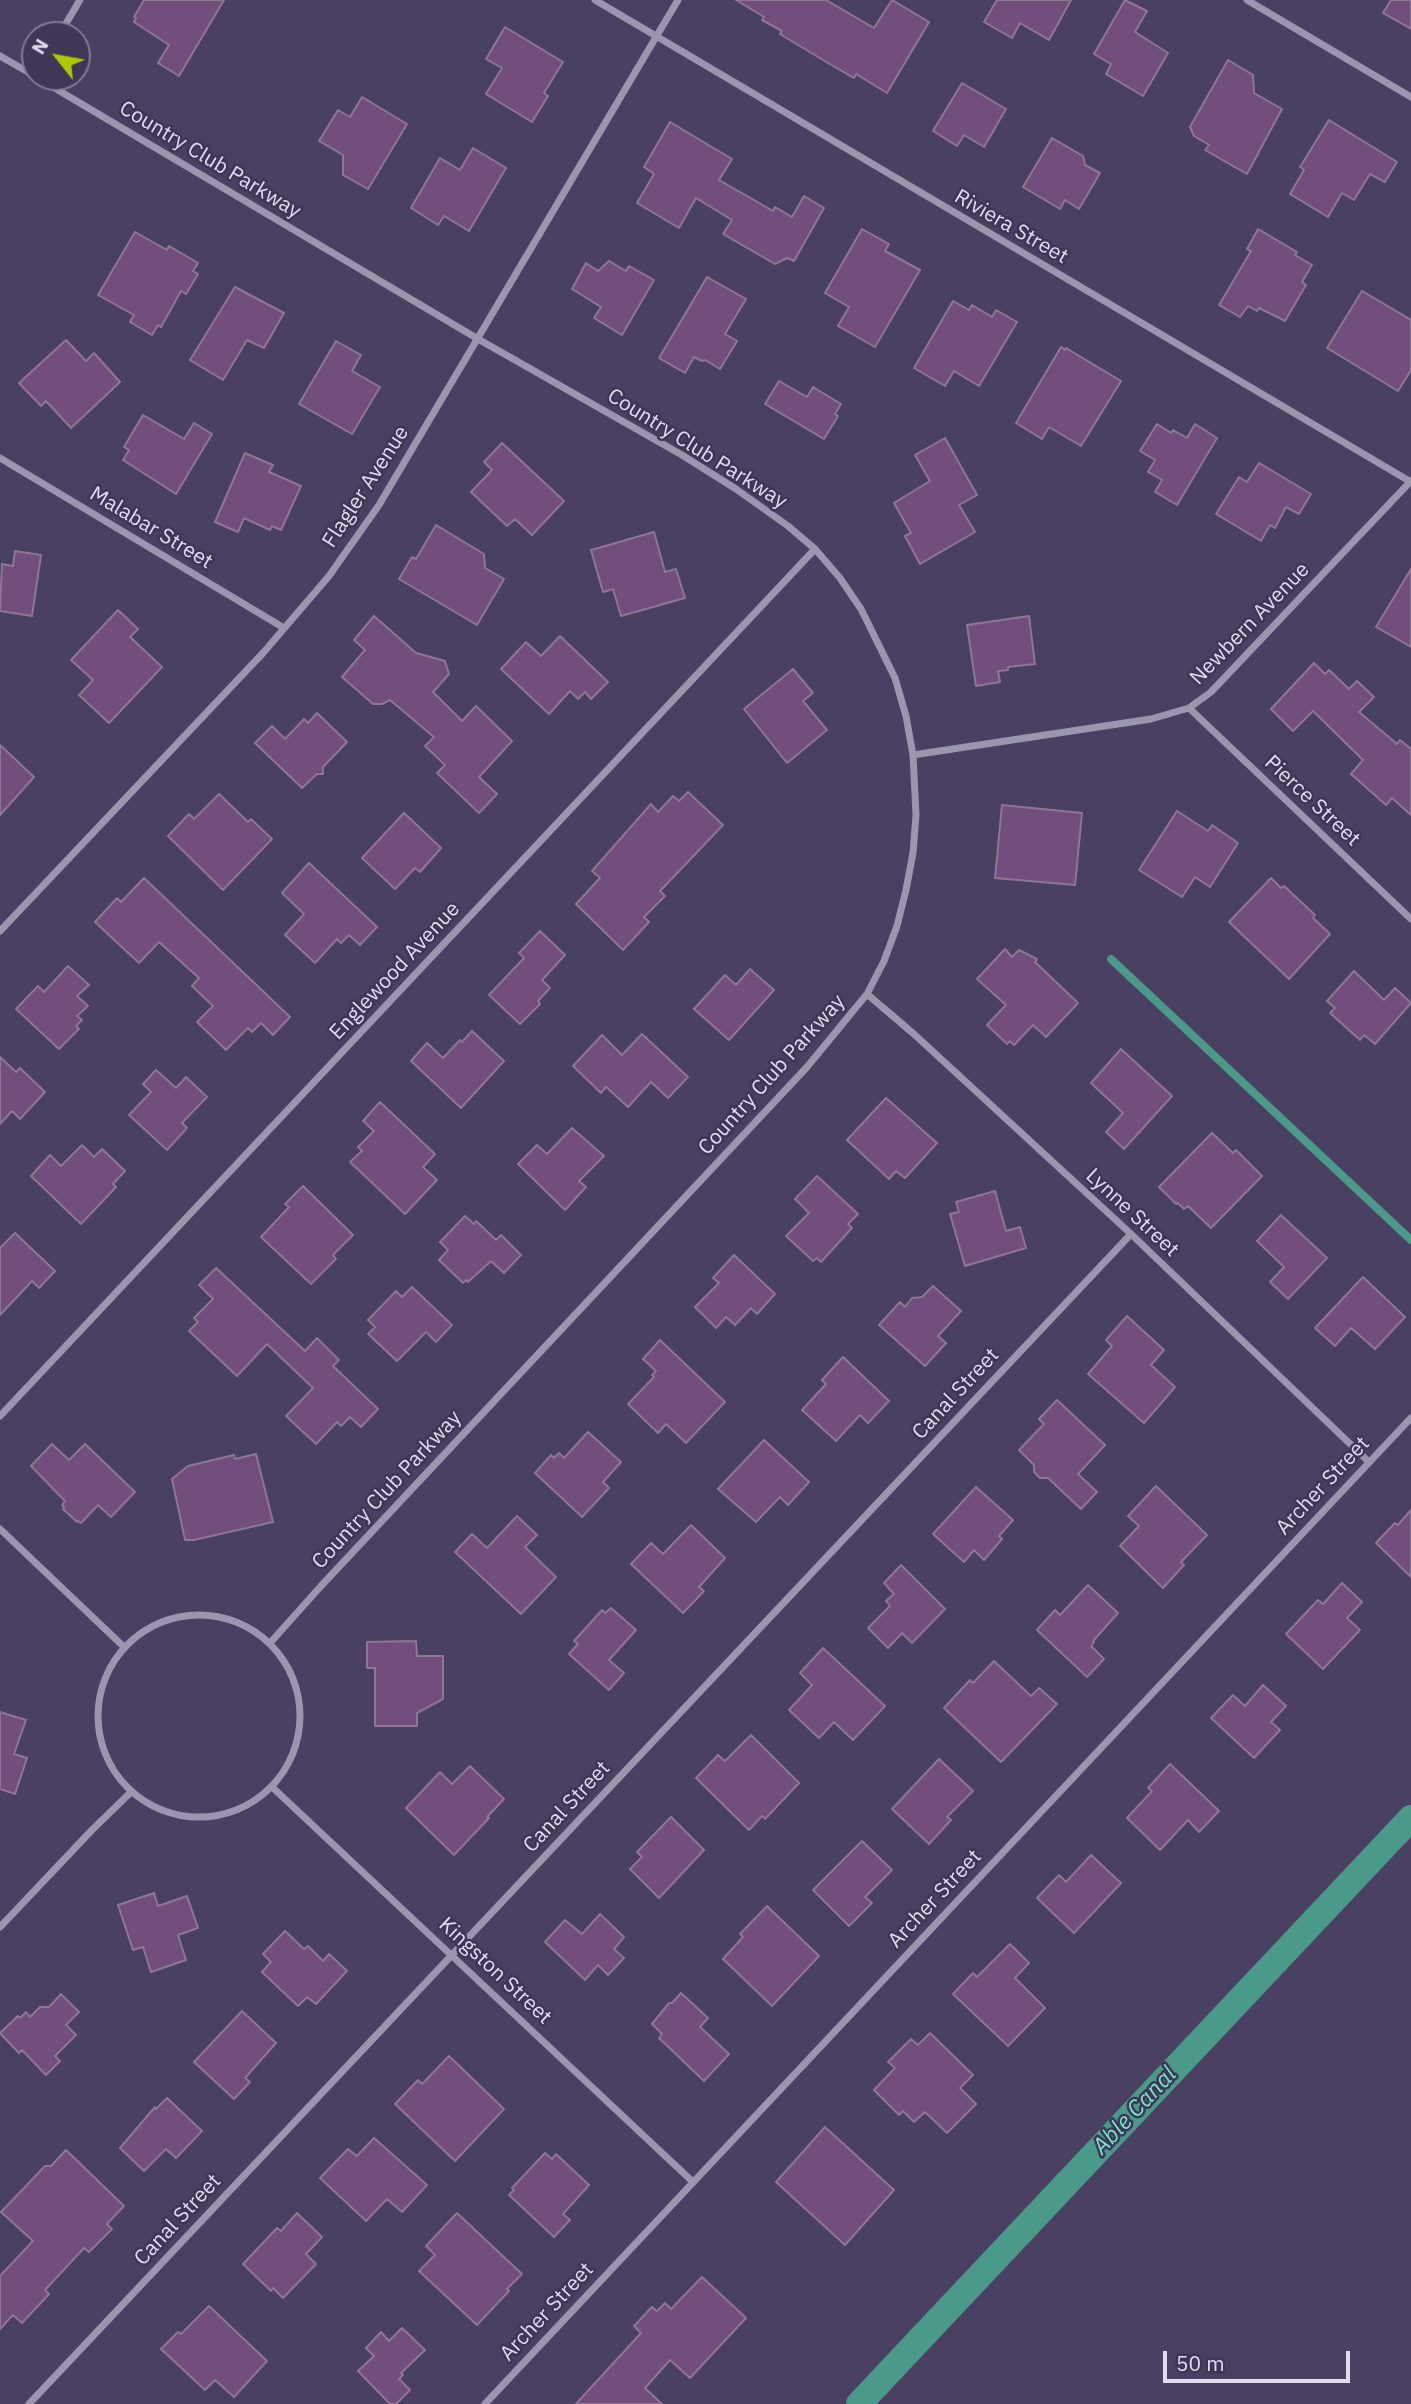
<!DOCTYPE html>
<html>
<head>
<meta charset="utf-8">
<style>
  body { margin:0 }
  #map { position:relative; width:1411px; height:2404px; overflow:hidden; background:#4a4061; font-family:"IBM Plex Sans",sans-serif }
  canvas { display:block }
  .north { position:absolute; left:21px; top:21px; width:70px; height:70px; box-sizing:border-box; background:#403656; border:2px solid #807894; border-radius:50%; rotate:301deg; font-size:19px; font-weight:700; line-height:28px; text-align:center; color:#e1dcf0 }
  .north::after { content:''; display:block; margin:auto; width:24px; height:32px; background:#aec508; clip-path:polygon(50% 0,100% 100%,50% 72%,0 100%) }
  .scale { position:absolute; left:1163px; top:2351px; width:187px; height:32px; box-sizing:border-box; border:4px solid #e1dcf0; border-top:0; padding-left:9px; font-size:21px; line-height:24px; white-space:nowrap; color:#e1dcf0; -webkit-text-stroke:5px #403656; paint-order:stroke }
</style>
</head>
<body>
<div id="map">
<canvas width="1411" height="2404"></canvas>
<div class="north">N</div>
<div class="scale">50 m</div>
</div>
<script>
const context = document.querySelector('canvas').getContext('2d');
context.lineJoin = 'round';
function shape(rows) {
  const path = new Path2D();
  for (const r of rows) {
    if (r.length === 3) {
      path.moveTo(r[0] + r[2], r[1]);
      path.arc(r[0], r[1], r[2], 0, 2 * Math.PI);
      continue;
    }
    path.moveTo(r[0], r[1]);
    for (let i = 2; i < r.length; i += 2) path.lineTo(r[i], r[i + 1]);
  }
  return path;
}
function strokePath(path, color, width, dash) {
  context.strokeStyle = color;
  context.lineWidth = width;
  context.lineCap = dash ? 'butt' : 'round';
  context.setLineDash(dash || []);
  context.stroke(path);
}
function paint(path, color) {
  context.fillStyle = color;
  context.fill(path, 'evenodd');
}
function label(font, color, halo, rows, align = 'center') {
  context.font = font + ' "IBM Plex Sans",sans-serif';
  context.lineWidth = 5;
  context.setLineDash([]);
  context.textBaseline = 'middle';
  context.strokeStyle = halo;
  context.fillStyle = color;
  for (const [text, x, y, turn = 0] of rows) {
    context.save();
    context.translate(x, y);
    context.rotate((+turn || 0) * Math.PI / 180);
    context.textAlign = isNaN(turn) ? turn : align;
    if (halo) context.strokeText(text, 0, 0);
    context.fillText(text, 0, 0);
    context.restore();
  }
}
strokePath(shape([
  [1111,959,1411,1240]
]), '#4b9988', 8);
strokePath(shape([
  [859,2404,1411,1818]
]), '#4b9988', 26);
const building = shape([
  [144,0,224,0,179,76,158,63,169,45,134,22,136,18,134,17,144,0],
  [736,0,826,0,874,28,892,0,929,22,887,93,856,74,854,78,828,63,780,34,782,31,762,20,764,17,736,0],
  [997,0,1071,0,1049,40,1020,23,1012,38,984,22,997,0],
  [1125,0,1147,11,1135,32,1168,53,1143,96,1106,74,1111,64,1094,54,1125,0],
  [1391,0,1411,0,1411,29,1383,13,1391,0],
  [505,27,563,62,544,93,548,96,532,122,486,94,502,68,486,59,505,27],
  [1228,60,1253,75,1254,93,1282,109,1247,174,1205,150,1209,145,1194,136,1190,127,1228,60],
  [962,83,1006,109,984,147,964,135,957,146,933,131,962,83],
  [362,97,407,124,368,189,343,175,343,155,319,141,338,110,350,117,362,97],
  [1329,120,1397,162,1385,182,1370,174,1354,200,1342,193,1328,217,1290,194,1304,170,1300,167,1329,120],
  [670,122,732,159,719,180,773,211,775,207,792,217,804,196,824,208,794,261,787,258,775,264,723,234,732,220,696,198,679,228,637,203,654,174,644,167,670,122],
  [1052,138,1083,156,1085,165,1100,173,1079,209,1065,200,1060,209,1023,187,1052,138],
  [473,148,506,168,469,231,444,216,438,225,411,208,440,158,460,170,473,148],
  [862,229,889,244,885,251,920,270,875,347,838,326,849,307,825,293,862,229],
  [1258,229,1297,252,1295,255,1312,265,1302,282,1306,285,1285,321,1259,308,1257,311,1248,306,1240,317,1219,305,1251,251,1247,249,1258,229],
  [135,232,167,250,169,246,198,263,193,271,198,274,186,294,181,291,161,327,158,325,152,335,130,322,134,315,98,295,135,232],
  [609,261,626,271,629,266,654,280,622,335,594,318,601,307,572,289,586,263,598,271,609,261],
  [707,277,746,299,725,334,737,341,720,369,705,360,702,361,694,357,685,373,659,358,707,277],
  [235,287,284,313,264,348,247,340,223,380,190,360,235,287],
  [1362,291,1411,320,1411,370,1398,391,1327,348,1362,291],
  [953,301,969,310,972,305,992,317,996,310,1017,322,979,386,954,371,945,386,914,368,953,301],
  [66,340,86,361,94,353,120,382,71,428,46,401,41,406,19,383,66,340],
  [336,341,361,355,352,371,380,387,352,434,299,404,336,341],
  [1061,347,1065,350,1066,348,1121,381,1081,446,1049,427,1042,439,1016,423,1061,347],
  [779,381,807,397,813,387,841,404,835,414,838,416,824,439,765,404,779,381],
  [143,415,184,439,194,423,212,434,176,494,123,460,129,450,124,447,143,415],
  [1157,424,1171,433,1173,430,1187,438,1195,424,1217,438,1177,505,1155,492,1162,480,1148,472,1155,460,1140,451,1157,424],
  [945,438,977,495,959,505,975,532,920,564,905,536,911,533,894,503,930,481,915,455,945,438],
  [502,443,564,501,532,535,515,519,507,526,471,492,492,470,484,462,502,443],
  [245,453,273,465,269,472,301,486,281,530,272,526,270,530,244,518,238,532,215,522,245,453],
  [1259,463,1311,494,1299,514,1286,507,1275,528,1270,525,1261,541,1216,514,1239,477,1247,482,1259,463],
  [436,525,484,554,485,568,504,579,477,625,399,579,412,557,416,559,436,525],
  [654,532,665,572,676,569,685,598,621,616,613,589,603,592,591,550,654,532],
  [15,551,41,555,32,616,0,611,2,564,13,566,15,551],
  [1411,569,1411,647,1376,627,1411,569],
  [118,610,138,629,130,637,162,667,109,723,79,695,93,680,71,660,118,610],
  [374,616,416,653,445,661,449,674,433,692,462,721,476,706,512,741,479,777,497,794,479,813,437,773,445,765,425,746,434,737,390,700,382,704,373,704,342,677,365,650,354,640,374,616],
  [1029,616,1035,664,1008,667,1008,670,998,671,1000,682,976,686,967,625,1029,616],
  [560,636,608,682,591,699,585,692,578,699,570,691,549,714,501,669,526,642,541,656,560,636],
  [1314,663,1325,674,1329,670,1349,689,1357,681,1374,697,1359,712,1397,744,1400,740,1411,749,1411,815,1392,798,1386,805,1351,774,1363,760,1313,711,1293,731,1271,709,1314,663],
  [793,669,813,693,803,701,827,730,787,763,744,709,793,669],
  [317,713,347,742,323,767,323,774,317,774,302,788,255,743,272,726,285,739,304,719,308,723,317,713],
  [0,745,34,777,0,815,0,745],
  [688,792,723,825,660,891,665,896,644,917,649,922,623,950,576,904,600,878,592,871,651,804,658,812,673,796,679,801,688,792],
  [219,794,248,822,251,819,272,839,223,890,168,836,189,814,194,819,219,794],
  [1002,805,1082,813,1075,885,995,878,1002,805],
  [1177,811,1208,831,1212,825,1238,843,1210,887,1195,877,1182,897,1139,870,1177,811],
  [404,813,441,848,420,872,415,868,395,889,362,858,404,813],
  [309,863,377,927,360,945,349,935,341,943,337,939,315,963,285,935,304,914,282,893,309,863],
  [144,878,290,1017,273,1035,261,1023,252,1032,248,1028,226,1050,197,1022,213,1006,192,986,199,978,159,942,139,963,95,922,117,898,121,902,144,878],
  [1271,878,1281,888,1284,886,1315,915,1313,918,1330,934,1289,979,1229,922,1271,878],
  [540,931,565,955,542,980,550,988,538,1001,540,1004,520,1024,489,995,524,958,519,953,540,931],
  [1005,949,1012,957,1019,950,1037,959,1035,962,1078,1003,1046,1037,1033,1025,1014,1045,1010,1041,1007,1044,987,1025,1006,1005,977,979,1005,949],
  [68,966,89,985,77,996,88,1006,77,1016,82,1020,76,1026,79,1029,59,1049,16,1009,38,986,44,992,68,966],
  [750,969,774,990,729,1040,694,1009,725,975,736,985,750,969],
  [1354,971,1384,1000,1395,988,1411,1003,1375,1044,1364,1035,1360,1040,1330,1013,1335,1008,1327,1001,1354,971],
  [472,1031,504,1061,461,1108,411,1061,427,1043,443,1058,460,1040,462,1042,472,1031],
  [642,1034,688,1077,668,1098,651,1082,628,1107,606,1087,601,1093,573,1066,602,1035,622,1055,642,1034],
  [1121,1049,1172,1096,1124,1149,1106,1132,1123,1113,1091,1083,1121,1049],
  [0,1057,16,1072,20,1068,45,1092,20,1119,12,1111,0,1124,0,1057],
  [156,1070,176,1088,186,1077,207,1097,182,1123,187,1128,167,1150,129,1115,151,1092,143,1084,156,1070],
  [886,1098,937,1143,905,1178,896,1171,889,1179,847,1140,886,1098],
  [380,1102,435,1154,423,1167,437,1180,405,1214,350,1162,362,1151,358,1147,374,1131,363,1121,380,1102],
  [572,1128,604,1156,579,1181,586,1187,565,1210,518,1164,537,1145,547,1154,572,1128],
  [1212,1133,1233,1153,1236,1150,1262,1176,1211,1228,1188,1206,1184,1209,1178,1203,1176,1204,1159,1187,1212,1133],
  [82,1145,94,1157,102,1149,125,1171,113,1184,116,1187,81,1224,31,1176,50,1155,61,1166,82,1145],
  [817,1176,858,1214,848,1224,852,1228,821,1262,817,1258,813,1261,786,1236,809,1213,795,1199,817,1176],
  [303,1186,353,1235,333,1255,336,1259,311,1284,261,1237,289,1207,285,1204,303,1186],
  [995,1191,1006,1231,1020,1227,1026,1248,965,1266,950,1214,959,1212,956,1202,995,1191],
  [1281,1215,1327,1258,1288,1299,1270,1282,1284,1267,1257,1241,1281,1215],
  [465,1216,474,1224,476,1221,496,1240,501,1235,521,1255,504,1273,491,1261,468,1282,466,1280,463,1283,439,1260,448,1250,440,1242,465,1216],
  [15,1233,55,1271,39,1288,32,1281,0,1315,0,1248,15,1233],
  [734,1255,775,1294,757,1314,751,1308,735,1325,726,1317,716,1328,695,1307,719,1283,713,1278,734,1255],
  [216,1268,305,1351,317,1338,339,1360,333,1366,378,1409,361,1427,350,1417,341,1426,337,1422,316,1444,286,1416,313,1388,267,1344,237,1376,189,1331,198,1322,194,1318,213,1299,199,1285,216,1268],
  [1363,1277,1405,1317,1375,1349,1351,1328,1335,1346,1315,1328,1363,1277],
  [933,1286,961,1311,938,1336,946,1343,925,1366,879,1325,900,1302,905,1307,912,1298,922,1297,933,1286],
  [412,1287,452,1325,436,1342,426,1332,397,1361,368,1334,375,1327,368,1320,396,1291,402,1297,412,1287],
  [1127,1316,1164,1350,1151,1365,1175,1387,1144,1423,1088,1374,1112,1346,1106,1340,1127,1316],
  [660,1340,725,1402,686,1443,666,1424,658,1433,628,1404,654,1377,652,1375,656,1371,643,1359,660,1340],
  [843,1357,889,1401,868,1423,860,1415,836,1441,802,1410,826,1384,822,1380,843,1357],
  [1057,1400,1105,1445,1078,1474,1097,1492,1081,1509,1048,1478,1040,1478,1034,1472,1034,1465,1019,1450,1044,1424,1039,1419,1057,1400],
  [588,1432,621,1462,603,1482,609,1488,582,1517,535,1473,551,1455,554,1458,559,1453,564,1458,588,1432],
  [764,1440,809,1482,788,1505,780,1497,756,1522,718,1489,764,1440],
  [52,1444,69,1460,85,1444,135,1492,111,1517,98,1505,81,1523,78,1521,77,1522,63,1509,64,1507,62,1505,65,1501,31,1466,52,1444],
  [256,1454,273,1522,194,1540,185,1540,172,1479,188,1466,234,1455,235,1459,256,1454],
  [1156,1486,1207,1535,1181,1562,1184,1565,1163,1588,1120,1546,1139,1526,1128,1516,1156,1486],
  [976,1487,1013,1520,999,1536,1002,1539,984,1560,974,1550,964,1562,933,1534,976,1487],
  [1411,1510,1411,1577,1376,1543,1395,1523,1398,1525,1411,1510],
  [517,1516,537,1535,525,1547,556,1577,521,1614,455,1552,472,1534,487,1548,517,1516],
  [691,1525,725,1558,699,1587,704,1591,683,1613,631,1564,651,1543,663,1554,691,1525],
  [901,1565,945,1609,912,1643,902,1633,888,1648,868,1628,890,1606,886,1601,894,1594,884,1583,901,1565],
  [1342,1583,1362,1602,1347,1618,1360,1630,1323,1669,1286,1634,1318,1600,1323,1604,1342,1583],
  [1088,1585,1118,1613,1093,1641,1094,1642,1091,1646,1104,1659,1087,1677,1037,1630,1055,1610,1060,1615,1088,1585],
  [611,1608,636,1630,609,1660,624,1673,609,1690,569,1654,578,1644,574,1641,602,1610,605,1613,611,1608],
  [416,1641,417,1656,443,1656,443,1699,417,1713,417,1726,375,1726,375,1668,367,1668,367,1642,416,1641],
  [823,1648,885,1706,853,1740,834,1722,819,1738,789,1710,812,1685,800,1673,823,1648],
  [994,1661,1031,1696,1039,1688,1057,1704,1001,1762,944,1708,970,1680,973,1683,994,1661],
  [1263,1685,1286,1706,1271,1722,1280,1730,1254,1758,1211,1718,1233,1695,1245,1706,1263,1685],
  [0,1712,26,1720,14,1754,27,1758,15,1794,0,1789,0,1712],
  [751,1735,799,1783,765,1819,762,1816,749,1830,696,1778,718,1755,725,1761,751,1735],
  [939,1759,973,1791,947,1817,951,1820,929,1844,892,1809,939,1759],
  [1170,1764,1219,1811,1199,1832,1188,1820,1160,1850,1127,1818,1152,1791,1148,1788,1170,1764],
  [470,1766,504,1799,487,1817,489,1818,454,1855,406,1808,440,1772,452,1784,470,1766],
  [671,1817,704,1850,659,1898,630,1869,642,1857,637,1852,671,1817],
  [862,1841,892,1870,865,1897,872,1903,849,1926,813,1890,862,1841],
  [1091,1855,1121,1883,1074,1933,1037,1898,1059,1875,1066,1882,1091,1855],
  [154,1893,158,1906,187,1896,198,1928,178,1935,186,1960,151,1972,143,1947,133,1950,118,1905,154,1893],
  [767,1906,819,1956,772,2006,723,1959,743,1937,740,1934,767,1906],
  [600,1914,624,1937,614,1949,624,1958,608,1975,598,1965,585,1980,545,1942,565,1920,582,1934,600,1914],
  [285,1931,304,1949,308,1946,323,1961,329,1954,347,1971,316,2004,307,1997,298,2006,262,1972,271,1962,263,1954,285,1931],
  [1010,1944,1029,1963,1015,1978,1045,2008,1008,2046,953,1994,973,1973,977,1977,1010,1944],
  [681,1993,708,2018,700,2027,729,2054,704,2081,659,2038,662,2034,652,2024,669,2003,672,2003,681,1993],
  [61,1994,79,2012,66,2025,76,2035,55,2056,60,2061,46,2075,22,2050,19,2053,0,2033,18,2016,20,2018,26,2012,30,2017,40,2007,49,2007,61,1994],
  [242,2011,276,2043,245,2078,250,2082,234,2099,194,2062,242,2011],
  [930,2033,973,2075,960,2088,976,2104,947,2133,925,2112,914,2122,903,2111,899,2115,874,2090,895,2068,888,2062,911,2039,918,2045,930,2033],
  [449,2056,504,2109,455,2161,395,2104,418,2080,422,2084,449,2056],
  [167,2098,202,2131,176,2158,166,2149,144,2171,120,2148,155,2107,156,2109,167,2098],
  [825,2127,894,2190,845,2245,776,2182,825,2127],
  [374,2138,427,2185,402,2212,387,2199,366,2221,320,2178,348,2149,357,2156,374,2138],
  [66,2150,124,2206,107,2224,112,2229,89,2252,84,2248,45,2290,49,2294,22,2323,13,2315,0,2329,0,2276,33,2241,1,2212,45,2166,51,2166,66,2150],
  [545,2153,552,2159,556,2154,589,2185,563,2214,570,2220,554,2237,509,2195,514,2190,512,2188,545,2153],
  [297,2213,322,2237,306,2254,316,2264,283,2298,273,2288,271,2291,243,2264,277,2228,281,2231,297,2213],
  [457,2213,522,2274,507,2289,509,2291,477,2325,419,2271,435,2255,426,2246,457,2213],
  [702,2277,746,2318,690,2378,670,2360,645,2388,662,2404,576,2404,641,2333,634,2326,652,2307,657,2311,665,2303,671,2309,702,2277],
  [209,2306,267,2361,234,2397,215,2380,205,2390,161,2349,178,2332,181,2334,209,2306],
  [402,2328,425,2350,401,2373,403,2375,399,2379,410,2390,396,2404,390,2404,358,2371,374,2356,366,2348,381,2332,389,2341,402,2328]
]);
paint(building, '#714e7b');
strokePath(building, '#8f7696', 2);
strokePath(shape([
  [595,0,1411,482],
  [1247,0,1411,97],
  [59,35,80,0],
  [0,56,35,76],
  [36,77,478,339,682,455,736,489,788,526,815,549,840,578,861,609,895,678,906,716,913,755,916,815,913,853,906,890,897,926,884,961,867,994,807,1067,321,1586,270,1643],
  [0,458,284,628],
  [1189,708,1411,919],
  [913,755,1151,719,1189,708,1211,692,1411,481],
  [0,931,263,653,329,576,379,505,678,0],
  [867,994,915,1035,1131,1234,1369,1462],
  [0,1416,815,549],
  [0,1529,124,1647],
  [199,1716,101],
  [272,1787,693,2182],
  [0,1927,92,1830,131,1792],
  [29,2404,1131,1234],
  [485,2404,1411,1418]
]), '#9c95ae', 7);
label('21px', '#e1dcf0', '#403656', [
  ["Country Club Parkway",210,160,31],
  ["Riviera Street",1011,227,30],
  ["Country Club Parkway",697,449,32],
  ["Flagler Avenue",366,487,-57],
  ["Malabar Street",151,528,31],
  ["Newbern Avenue",1250,624,-46],
  ["Pierce Street",1312,801,43],
  ["Englewood Avenue",395,971,-47],
  ["Country Club Parkway",772,1075,-48],
  ["Lynne Street",1132,1213,43],
  ["Canal Street",956,1394,-47],
  ["Archer Street",1323,1486,-47],
  ["Country Club Parkway",387,1490,-47],
  ["Canal Street",567,1807,-47],
  ["Archer Street",935,1899,-47],
  ["Kingston Street",495,1971,43],
  ["Canal Street",178,2220,-47],
  ["Archer Street",547,2312,-47]
]);
label('italic 23px', '#73e6ce', '#403656', [
  ["Able Canal",1135,2111,-47]
]);
</script>
</body>
</html>
